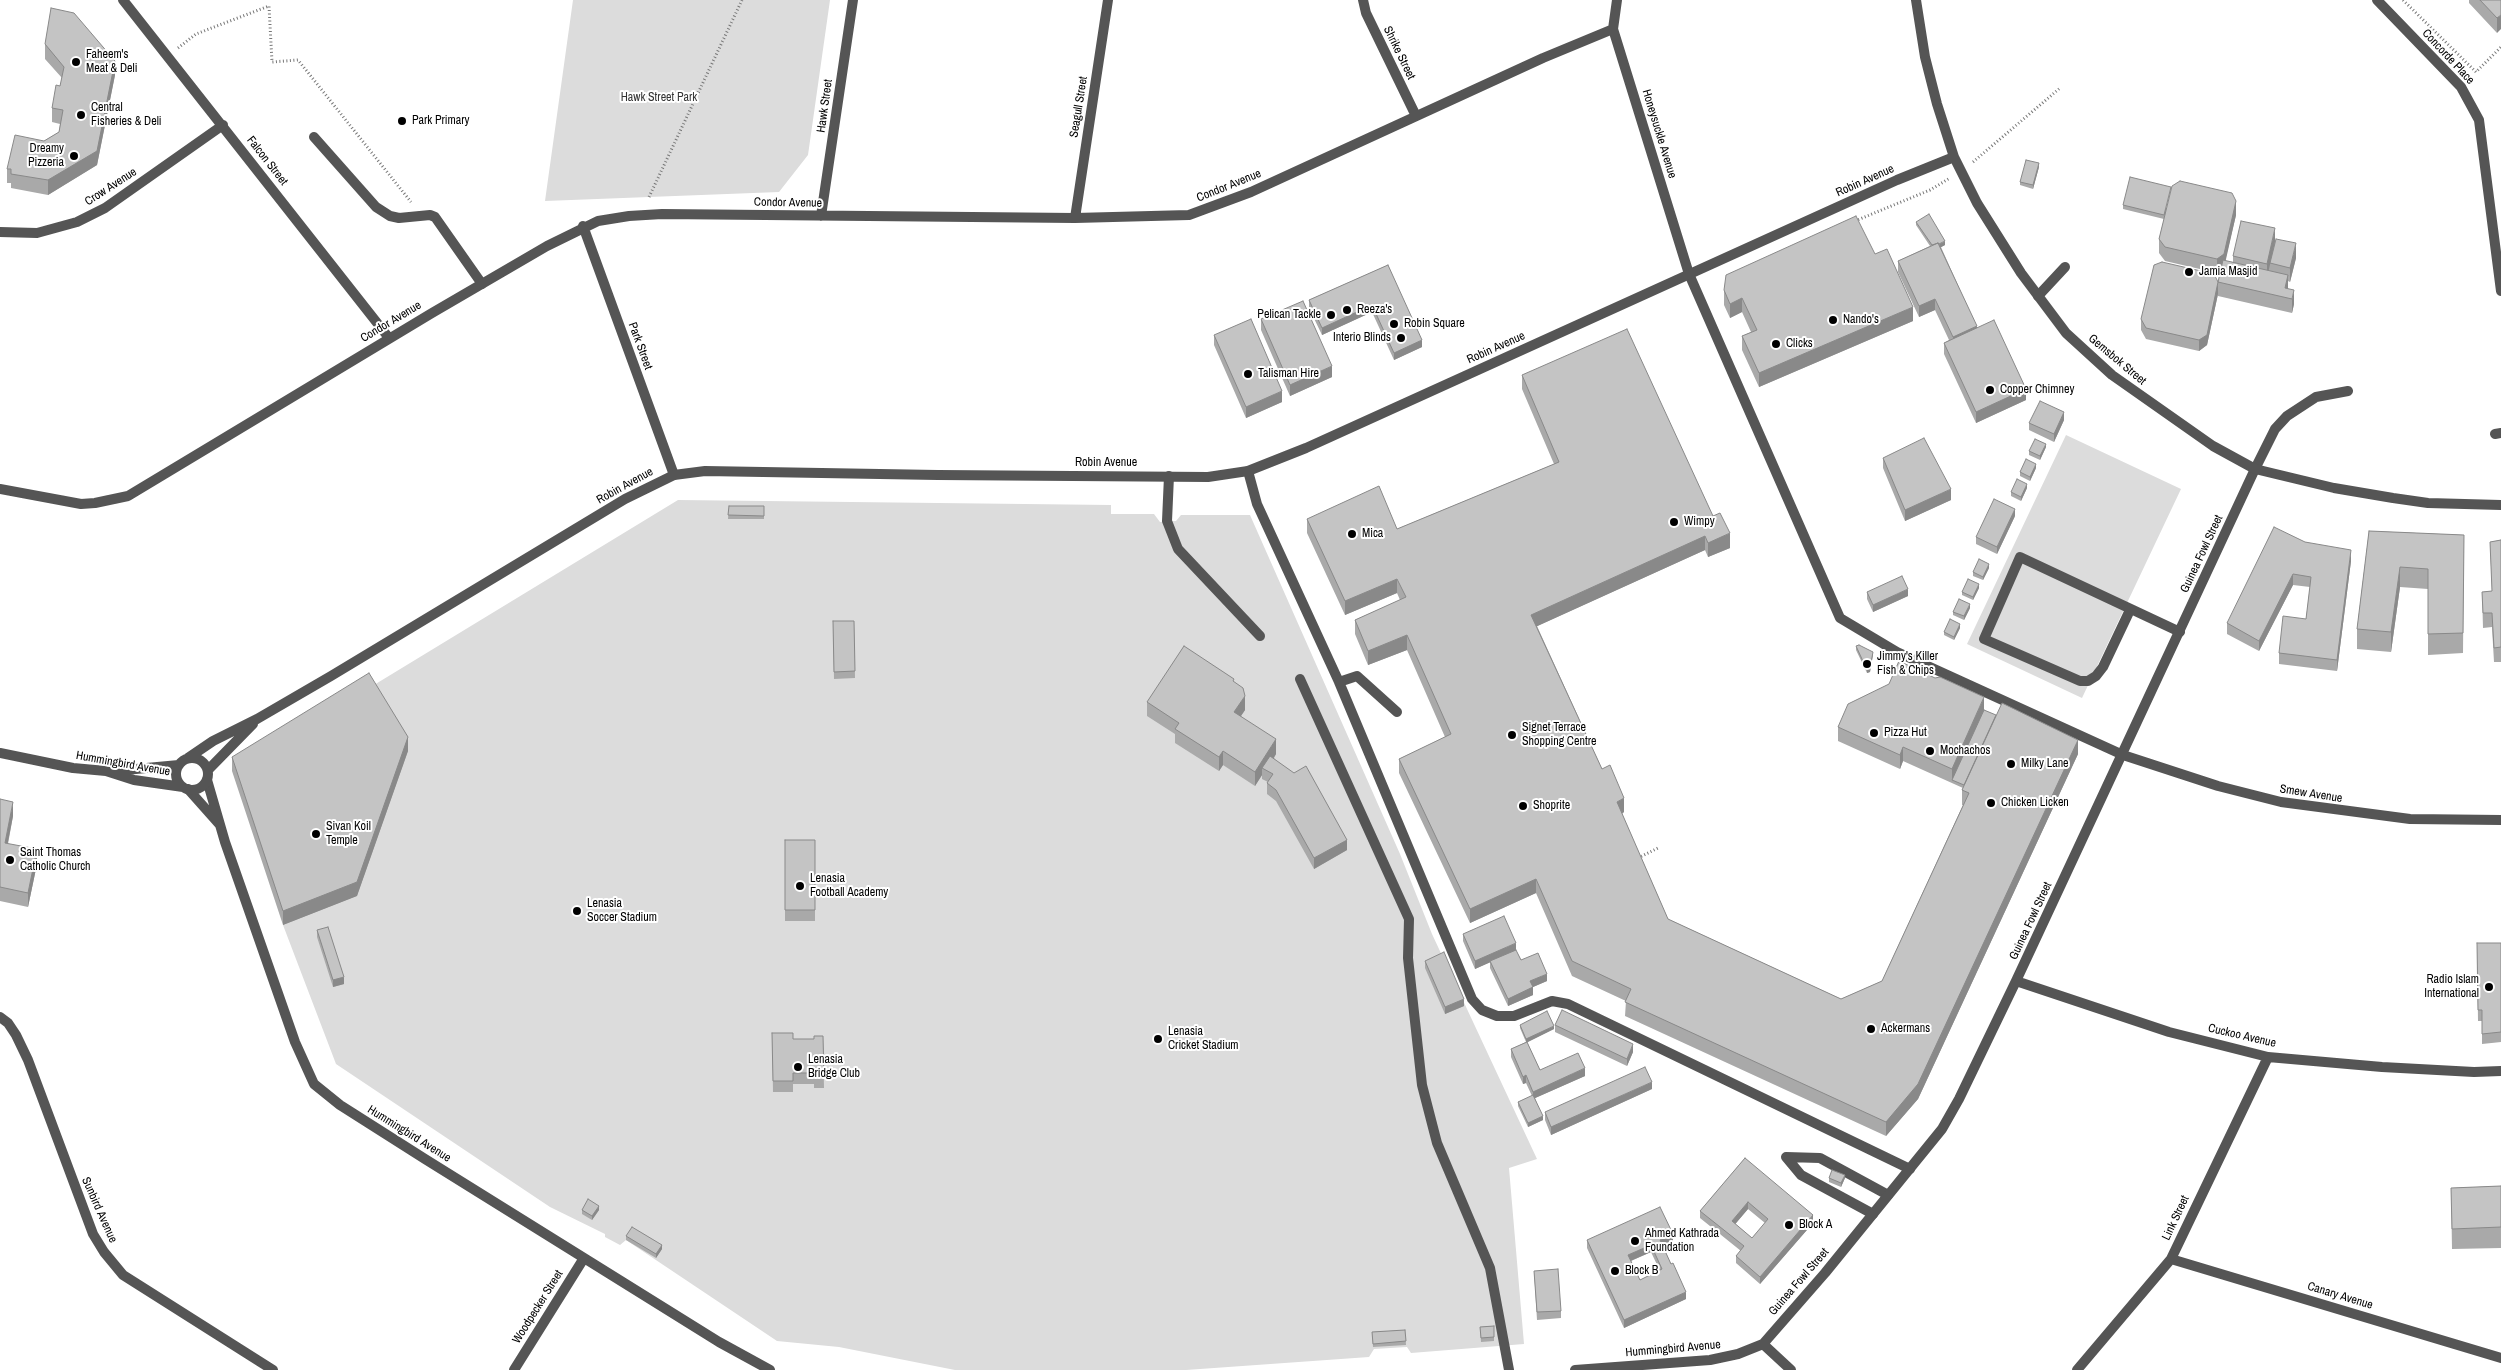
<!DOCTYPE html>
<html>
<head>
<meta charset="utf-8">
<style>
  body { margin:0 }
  canvas { display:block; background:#fff }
</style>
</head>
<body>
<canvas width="2501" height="1370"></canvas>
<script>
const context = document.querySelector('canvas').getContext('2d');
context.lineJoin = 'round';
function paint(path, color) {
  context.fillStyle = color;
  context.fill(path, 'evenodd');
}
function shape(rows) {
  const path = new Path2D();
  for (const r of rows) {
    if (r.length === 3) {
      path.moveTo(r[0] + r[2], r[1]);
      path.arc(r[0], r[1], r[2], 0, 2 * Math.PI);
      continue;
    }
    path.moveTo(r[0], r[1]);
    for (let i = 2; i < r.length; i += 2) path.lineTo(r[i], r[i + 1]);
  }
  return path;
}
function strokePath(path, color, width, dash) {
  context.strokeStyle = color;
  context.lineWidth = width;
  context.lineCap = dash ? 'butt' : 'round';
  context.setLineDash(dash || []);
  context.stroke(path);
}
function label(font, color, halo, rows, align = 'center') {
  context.font = font + ' "Archivo Narrow",sans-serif';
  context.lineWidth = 4;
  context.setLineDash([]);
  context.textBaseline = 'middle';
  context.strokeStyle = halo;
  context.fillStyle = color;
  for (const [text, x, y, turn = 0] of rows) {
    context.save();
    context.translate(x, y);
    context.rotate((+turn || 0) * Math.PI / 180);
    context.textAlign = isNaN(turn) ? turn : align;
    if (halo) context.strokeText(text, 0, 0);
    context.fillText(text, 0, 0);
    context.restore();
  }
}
paint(shape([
  [573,0,830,0,808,155,779,192,545,201],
  [2066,435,2181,489,2082,698,1967,644],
  [678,500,1111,505,1111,514,1154,514,1160,522,1176,521,1181,515,1250,515,1400,854,1432,934,1537,1159,1509,1168,1524,1344,1411,1353,1407,1347,1374,1349,1369,1357,1186,1370,955,1370,839,1347,777,1341,626,1240,620,1245,605,1237,605,1234,550,1207,336,1064,283,925,357,896,408,751,369,688]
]), '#dcdcdc');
strokePath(shape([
  [2403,0,2476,72,2501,47],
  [178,48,196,34,269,6,272,62,298,60,411,202],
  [1973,162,2060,88],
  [649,197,742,0],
  [1855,221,1930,190,1950,178],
  [1638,858,1658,848]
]), '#777', 3, [1, 2.5]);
strokePath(shape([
  [314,137,376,207,390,216,399,218,430,215,435,217,482,284],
  [1689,274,1840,618,1897,652,2123,755],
  [2038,296,2065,267],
  [2495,434,2501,433],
  [2255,469,2275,429,2287,416,2316,397,2348,391],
  [1248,471,1257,504,1339,682,1357,676,1397,712],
  [1169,476,1167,521,1178,549,1260,636],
  [2130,610,2103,667,2096,676,2088,681,2080,681,1984,639,2020,557,2180,632],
  [1300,679,1409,919,1408,958,1422,1085,1437,1143,1490,1268,1509,1370],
  [1339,682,1472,999,1482,1010,1497,1016,1514,1016,1552,1001,1568,1004,1910,1169],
  [1873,1214,1801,1175,1786,1157,1820,1158,1888,1195]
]), '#555', 10);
strokePath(shape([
  [123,0,389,338],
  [1363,0,1366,13,1416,116],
  [1617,0,1613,29,1689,274],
  [2377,0,2461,87,2479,120,2501,291],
  [821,216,853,0],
  [1075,218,1108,0],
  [583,226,674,475],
  [0,232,37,233,77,222,105,208,223,125],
  [0,489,81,504,95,503,128,496,432,313,547,246,598,221,629,216,662,214,1075,218,1189,215,1251,192,1543,58,1613,29],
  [2123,755,2218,786,2281,802,2410,819,2501,820],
  [207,780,225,842,295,1042,314,1084,340,1105,425,1159,719,1342,770,1370],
  [188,789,220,825],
  [2016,981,2169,1032,2268,1057,2382,1067,2474,1072,2501,1071],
  [0,1017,8,1023,16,1035,28,1060,93,1234,104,1252,123,1275,273,1370],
  [2171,1259,2501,1358],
  [1763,1344,1791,1370],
  [514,1370,584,1258],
  [1575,1370,1710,1360,1738,1354,1763,1344,1825,1273,1942,1129,1959,1099,2016,981,2255,469],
  [2077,1370,2171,1259,2268,1057]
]), '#555', 10);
strokePath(shape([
  [1916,0,1925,57,1937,104,1954,157,1977,203,2021,273,2066,333,2112,375,2213,446,2255,469,2334,488,2393,498,2428,503,2501,505],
  [0,753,73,768,106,771,134,780,183,787],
  [188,758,213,741,257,719,331,676,625,499,674,475,705,471,938,475,1208,477,1248,471,1306,448,1897,180,1954,157],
  [192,774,16],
  [208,770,253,724],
  [114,771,179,765]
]), '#555', 10);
paint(shape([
  [2469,0,2501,0,2497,33,2469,3],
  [45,44,115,75,97,165,48,195,11,188,11,183,7,183,7,169,44,141,59,132,60,124,52,122,52,108,60,86,62,78,45,59],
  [2039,167,2033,189,2020,185,2020,182],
  [2123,205,2236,215,2225,261,2233,262,2233,256,2275,242,2296,258,2290,282,2288,281,2288,289,2294,304,2292,313,2218,296,2218,294,2207,345,2199,351,2146,339,2141,330,2141,319,2218,282,2220,271,2217,273,2165,261,2159,253,2159,239,2164,219,2123,209],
  [1916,222,1945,245,1941,247,1977,328,2026,400,1976,423,1944,354,1944,343,1949,340,1935,310,1919,317,1898,272,1898,261,1930,246,1916,225],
  [1875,254,1913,321,1759,387,1742,350,1742,336,1751,332,1742,312,1730,318,1724,305,1724,290],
  [1388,265,1422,347,1394,360,1372,312,1322,335,1309,308,1309,300],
  [1261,319,1332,377,1290,396,1261,330],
  [1214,335,1282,402,1246,418,1214,345],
  [1522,375,1713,516,1730,548,1708,557,1705,550,1537,626,1602,769,1624,812,1622,814,1668,919,1841,999,1882,981,1963,805,1962,805,1962,790,1963,788,1903,761,1900,769,1838,741,1838,727,1984,710,2078,754,1918,1099,1886,1136,1625,1016,1626,1001,1572,976,1536,893,1470,923,1399,773,1399,759,1445,737,1407,650,1368,665,1355,634,1355,620,1400,600,1397,593,1345,615,1307,533,1307,519,1397,529,1554,464,1522,389],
  [2064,420,2054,442,2029,430,2029,423],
  [2046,447,2040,460,2029,455,2029,451],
  [1883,458,1951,500,1905,521,1883,468],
  [2036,468,2030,481,2020,476,2020,472],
  [2027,488,2021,501,2011,496,2011,492],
  [729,506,764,506,764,519,728,519],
  [2015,516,1997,554,1976,544,1976,537],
  [2369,531,2464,535,2463,653,2428,655,2428,589,2400,587,2391,652,2357,649,2357,629],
  [2501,540,2501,662,2494,662,2492,627,2483,628,2482,592,2492,591,2490,542],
  [2305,542,2351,561,2337,671,2279,664,2279,653,2306,619,2310,587,2293,585,2259,651,2227,634,2227,623],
  [1989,568,1983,580,1973,576,1973,572],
  [1979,588,1973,600,1962,595,1962,592],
  [1867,592,1908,596,1873,612,1867,599],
  [1970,608,1964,620,1953,615,1953,612],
  [833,621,854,621,855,678,834,679],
  [1960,628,1954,640,1944,635,1944,632],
  [1856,646,1873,655,1870,672,1867,673,1856,650],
  [1234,682,1245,710,1241,716,1276,754,1274,758,1347,850,1314,869,1276,801,1267,794,1267,783,1268,782,1262,779,1262,775,1255,786,1223,765,1219,771,1175,743,1175,734,1147,716,1147,702],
  [408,751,357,896,283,925,232,771,232,757],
  [0,799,13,816,8,844,37,864,28,907,0,901],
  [785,840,815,840,815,921,785,921],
  [317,930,344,984,333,987,317,937],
  [1463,934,1516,951,1521,960,1547,981,1533,987,1533,995,1508,1006,1490,968,1490,962,1475,969,1463,941],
  [2477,943,2501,943,2501,1042,2482,1044,2482,1021,2478,1021],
  [1425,961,1464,1006,1445,1014,1425,968],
  [1520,1025,1554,1029,1527,1042,1540,1070,1585,1076,1535,1098,1543,1120,1528,1127,1518,1106,1518,1102,1532,1096,1526,1083,1523,1084,1511,1057,1511,1049,1526,1042,1520,1028],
  [1555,1025,1633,1052,1627,1066,1555,1032],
  [772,1033,793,1039,814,1039,823,1036,824,1088,814,1088,814,1084,793,1084,793,1092,773,1092],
  [1652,1089,1551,1135,1545,1120,1545,1112],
  [1745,1158,1813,1223,1760,1284,1736,1263,1736,1256,1741,1251,1700,1218,1700,1211],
  [1748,1209,1765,1223,1752,1238,1735,1224],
  [1829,1178,1845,1178,1841,1187,1829,1182],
  [2501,1186,2501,1248,2452,1249,2451,1188],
  [582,1210,599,1210,592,1220,582,1214],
  [626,1236,662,1249,656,1258,626,1240],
  [1587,1240,1673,1241,1663,1246,1686,1299,1624,1328,1587,1248],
  [1651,1252,1660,1271,1640,1280,1631,1261],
  [1534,1271,1561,1311,1561,1318,1537,1320],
  [1494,1326,1494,1341,1481,1342,1480,1327],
  [1405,1330,1406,1345,1373,1347,1372,1332]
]), '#a9a9a9');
paint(shape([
  [2501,15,2501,29,2497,33,2497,18],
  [115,61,115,75,97,165,48,195,48,180],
  [2039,163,2039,167,2033,189,2033,185],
  [2236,201,2236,215,2224,268,2217,273,2217,259],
  [2275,228,2275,242,2267,278,2267,264],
  [1945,241,1945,245,1934,251,1934,248],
  [2296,243,2296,258,2290,282,2290,268],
  [2288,275,2288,289,2285,288],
  [2218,283,2218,294,2207,345,2199,351,2199,340],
  [2294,290,2294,304,2292,313,2292,299],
  [1742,298,1742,312,1730,318,1730,304],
  [1935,299,1935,310,1919,317,1919,306],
  [1372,305,1372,312,1322,335,1322,328],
  [1913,307,1913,321,1759,387,1759,373],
  [1977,326,1977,337,1953,348,1953,337],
  [1422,340,1422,347,1394,360,1394,353],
  [1332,366,1332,377,1290,396,1290,385],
  [2026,389,2026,400,1976,423,1976,412],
  [1282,391,1282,402,1246,418,1246,407],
  [2064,412,2064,420,2054,442,2054,434],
  [2046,444,2046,447,2040,460,2040,456],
  [2036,464,2036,468,2030,481,2030,477],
  [2027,484,2027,488,2021,501,2021,497],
  [1951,489,1951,500,1905,521,1905,510],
  [2015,509,2015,516,1997,554,1997,547],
  [1730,533,1730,548,1708,557,1708,543],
  [1705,536,1705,550,1531,629,1531,615],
  [2351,550,2351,561,2337,671,2337,660],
  [1989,564,1989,568,1983,580,1983,577],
  [2400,567,2400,587,2391,652,2391,632],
  [2293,574,2293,585,2259,651,2259,641],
  [1397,579,1397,593,1345,615,1345,601],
  [1979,584,1979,588,1973,600,1973,597],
  [1908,589,1908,596,1873,612,1873,605],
  [1970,604,1970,608,1964,620,1964,616],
  [1960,624,1960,628,1954,640,1954,637],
  [1407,635,1407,650,1368,665,1368,651],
  [1873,652,1870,672,1867,673,1867,670],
  [1245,696,1245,710,1234,726,1234,712],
  [1984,697,1984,712,1952,780,1952,769],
  [408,737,408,751,357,896,283,925,283,911],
  [1276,739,1276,754,1266,770,1262,768,1262,775,1255,786,1255,772],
  [2078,740,2078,754,1918,1099,1886,1136,1886,1122],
  [1903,747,1903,761,1900,769,1900,755],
  [1223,751,1223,765,1219,771,1219,757],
  [1624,798,1624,812,1617,816,1617,802],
  [13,802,13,816,5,857,5,843],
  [1347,840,1347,850,1314,869,1314,858],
  [37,849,37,864,28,907,28,893],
  [1536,879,1536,893,1470,923,1470,909],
  [1516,943,1516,951,1475,969,1475,961],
  [1547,974,1547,981,1533,987,1533,995,1508,1006,1508,999,1530,981],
  [344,977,344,984,333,987,333,980],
  [1464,999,1464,1006,1445,1014,1445,1007],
  [1554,1026,1554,1029,1526,1043,1526,1039],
  [1633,1044,1633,1052,1627,1066,1627,1059],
  [1585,1068,1585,1076,1533,1099,1533,1092],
  [1526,1075,1526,1083,1523,1084,1523,1077],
  [1652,1082,1652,1089,1551,1135,1551,1127],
  [1543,1116,1543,1120,1528,1127,1528,1123],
  [1845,1175,1845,1178,1841,1187,1841,1183],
  [1748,1202,1748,1209,1732,1228,1732,1221],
  [599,1206,599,1210,592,1220,592,1216],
  [1813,1215,1813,1223,1760,1284,1760,1277],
  [1673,1234,1673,1241,1660,1247,1660,1240],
  [662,1245,662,1249,656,1258,656,1254],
  [1651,1245,1651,1252,1628,1262,1628,1255],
  [1686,1292,1686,1299,1624,1328,1624,1320]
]), '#898989');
const building = shape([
  [2480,0,2501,0,2501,15,2497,18,2480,0],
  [51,8,74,13,115,61,97,151,48,180,11,174,11,169,7,169,15,135,44,141,59,132,63,110,52,108,56,85,60,86,64,67,45,44,51,8],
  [2026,160,2039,163,2033,185,2020,182,2026,160],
  [2130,177,2171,187,2164,215,2123,205,2130,177],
  [2180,181,2232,193,2236,201,2224,254,2217,259,2165,247,2159,239,2172,186,2180,181],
  [1929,214,1945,241,1939,244,1938,243,1932,245,1916,222,1929,214],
  [1856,216,1875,254,1887,249,1913,307,1759,373,1742,336,1757,330,1742,298,1730,304,1724,290,1726,275,1856,216],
  [2241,221,2275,228,2267,264,2233,256,2241,221],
  [2276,239,2296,243,2290,268,2270,263,2276,239],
  [1938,243,1977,326,1953,337,1935,299,1919,306,1898,261,1938,243],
  [2223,260,2288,275,2285,288,2294,290,2292,299,2218,282,2223,260],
  [2162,262,2214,274,2218,282,2207,335,2199,340,2146,328,2141,319,2154,265,2162,262],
  [1388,265,1422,340,1394,353,1372,305,1322,328,1309,300,1388,265],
  [1303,301,1332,366,1290,385,1261,319,1303,301],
  [1251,319,1282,391,1246,407,1214,335,1251,319],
  [1994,320,2026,389,1976,412,1944,343,1994,320],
  [1627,329,1713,516,1720,513,1730,533,1708,543,1705,536,1531,615,1602,769,1610,765,1624,798,1617,802,1668,919,1841,999,1882,981,1969,793,1962,790,2002,703,2078,740,1918,1084,1886,1122,1625,1002,1631,989,1572,961,1536,879,1470,909,1399,759,1451,734,1407,635,1368,651,1355,620,1406,597,1397,579,1345,601,1307,519,1379,486,1397,529,1559,462,1522,375,1627,329],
  [2040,401,2064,412,2054,434,2029,423,2040,401],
  [1924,438,1951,489,1905,510,1883,458,1924,438],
  [2035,439,2046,444,2040,456,2029,451,2035,439],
  [2026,459,2036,464,2030,477,2020,472,2026,459],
  [2017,479,2027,484,2021,497,2011,492,2017,479],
  [1994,499,2015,509,1997,547,1976,537,1994,499],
  [729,506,764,506,764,516,728,515,729,506],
  [2274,527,2305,542,2351,550,2337,660,2279,653,2283,616,2306,619,2311,577,2293,574,2259,641,2227,623,2274,527],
  [2369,531,2464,535,2463,633,2428,634,2428,569,2400,567,2391,632,2357,629,2369,531],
  [2501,540,2501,647,2494,648,2492,613,2483,613,2482,592,2492,591,2490,542,2501,540],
  [1979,559,1989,564,1983,577,1973,572,1979,559],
  [1902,576,1908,589,1873,605,1867,592,1902,576],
  [1968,579,1979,584,1973,597,1962,592,1968,579],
  [1959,599,1970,604,1964,616,1953,612,1959,599],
  [1950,619,1960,624,1954,637,1944,632,1950,619],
  [833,621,854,621,855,671,834,672,833,621],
  [1859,645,1873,652,1870,668,1867,670,1856,646,1859,645],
  [1184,646,1234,679,1233,681,1243,688,1245,696,1234,712,1276,739,1255,772,1223,751,1219,757,1175,729,1179,723,1147,702,1184,646],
  [1899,661,1935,678,1940,677,1984,697,1952,769,1903,747,1900,755,1838,727,1848,704,1889,684,1899,661],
  [369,673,408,737,357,882,283,911,232,757,369,673],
  [1984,710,1996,715,1964,785,1952,780,1984,710],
  [1270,756,1294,773,1306,766,1347,840,1314,858,1276,790,1267,783,1273,774,1262,768,1270,756],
  [0,799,13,802,5,843,37,849,28,893,0,887,0,799],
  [785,840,815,840,815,910,785,910,785,840],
  [1504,916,1516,943,1475,961,1463,934,1504,916],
  [328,927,344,977,333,980,317,930,328,927],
  [2477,943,2501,943,2501,1032,2482,1034,2482,1010,2478,1010,2477,943],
  [1516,950,1521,960,1538,953,1547,974,1530,981,1533,987,1508,999,1490,961,1516,950],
  [1444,952,1464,999,1445,1007,1425,961,1444,952],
  [1562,1010,1633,1044,1627,1059,1555,1025,1562,1010],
  [1547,1011,1554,1026,1526,1039,1520,1025,1547,1011],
  [772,1033,793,1033,793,1039,814,1039,814,1036,823,1036,824,1077,814,1077,814,1073,793,1073,793,1081,773,1081,772,1033],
  [1527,1042,1540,1070,1578,1053,1585,1068,1533,1092,1526,1075,1523,1077,1511,1049,1527,1042],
  [1645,1067,1652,1082,1551,1127,1545,1112,1645,1067],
  [1533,1095,1543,1116,1528,1123,1518,1102,1533,1095],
  [1745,1158,1813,1215,1760,1277,1736,1256,1744,1246,1700,1211,1745,1158],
  [1748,1202,1768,1219,1752,1238,1732,1221,1748,1202],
  [1832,1170,1845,1175,1841,1183,1829,1178,1832,1170],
  [2501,1186,2501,1227,2452,1229,2451,1188,2501,1186],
  [588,1199,599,1206,592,1216,582,1210,588,1199],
  [1660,1207,1673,1234,1660,1240,1671,1264,1673,1263,1686,1292,1624,1320,1587,1240,1660,1207],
  [1651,1245,1662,1269,1640,1280,1628,1255,1651,1245],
  [632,1227,662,1245,656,1254,626,1236,632,1227],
  [1558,1269,1561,1311,1537,1312,1534,1271,1558,1269],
  [1494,1326,1494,1337,1481,1338,1480,1327,1494,1326],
  [1405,1330,1406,1341,1373,1344,1372,1332,1405,1330]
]);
paint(building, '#c4c4c4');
strokePath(building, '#898989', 1);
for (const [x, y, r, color] of [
  [76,62,5,"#000"],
  [81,115,5,"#000"],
  [402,121,5,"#000"],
  [74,156,5,"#000"],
  [2189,272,5,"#000"],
  [1347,310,5,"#000"],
  [1331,315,5,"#000"],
  [1833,320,5,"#000"],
  [1394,324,5,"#000"],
  [1401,338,5,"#000"],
  [1776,344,5,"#000"],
  [1248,374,5,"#000"],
  [1990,390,5,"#000"],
  [1674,522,5,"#000"],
  [1352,534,5,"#000"],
  [1867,664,5,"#000"],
  [1874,733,5,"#000"],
  [1512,735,5,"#000"],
  [1930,751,5,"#000"],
  [2011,764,5,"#000"],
  [1991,803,5,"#000"],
  [1523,806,5,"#000"],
  [316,834,5,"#000"],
  [10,860,5,"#000"],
  [800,886,5,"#000"],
  [577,911,5,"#000"],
  [2489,987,5,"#000"],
  [1871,1029,5,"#000"],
  [1158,1039,5,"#000"],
  [798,1067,5,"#000"],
  [1789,1225,5,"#000"],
  [1635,1241,5,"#000"],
  [1615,1271,5,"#000"]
]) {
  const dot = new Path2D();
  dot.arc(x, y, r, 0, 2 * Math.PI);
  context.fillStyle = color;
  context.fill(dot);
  strokePath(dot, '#fff', 2);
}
label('12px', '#000', '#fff', [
  ["Shrike Street",1399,53,64],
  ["Concorde Place",2448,57,47],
  ["Hawk Street",825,106,-82],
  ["Seagull Street",1079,107,-81],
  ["Honeysuckle Avenue",1659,134,73],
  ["Falcon Street",267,161,52],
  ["Robin Avenue",1865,181,-24],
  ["Condor Avenue",1229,186,-22],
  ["Crow Avenue",111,187,-33],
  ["Condor Avenue",788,203,1],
  ["Condor Avenue",391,322,-31],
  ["Park Street",640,346,70],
  ["Robin Avenue",1496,348,-24],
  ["Gemsbok Street",2117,360,40],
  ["Robin Avenue",1106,463],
  ["Robin Avenue",625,486,-29],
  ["Guinea Fowl Street",2202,554,-65],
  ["Hummingbird Avenue",123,764,10],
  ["Smew Avenue",2311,794,9],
  ["Guinea Fowl Street",2031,921,-65],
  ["Cuckoo Avenue",2242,1036,13],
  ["Hummingbird Avenue",409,1134,32],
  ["Sunbird Avenue",99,1210,66],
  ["Link Street",2176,1218,-65],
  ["Guinea Fowl Street",1799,1282,-49],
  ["Canary Avenue",2340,1296,17],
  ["Woodpecker Street",538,1307,-58],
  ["Hummingbird Avenue",1673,1349,-5]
]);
label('12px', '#000', '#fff', [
  ["Faheem's",86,55],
  ["Meat & Deli",86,69],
  ["Central",91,108],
  ["Fisheries & Deli",91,122],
  ["Park Primary",412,121],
  ["Dreamy",64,149,"right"],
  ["Pizzeria",64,163,"right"],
  ["Jamia Masjid",2199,272],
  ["Reeza's",1357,310],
  ["Pelican Tackle",1321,315,"right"],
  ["Nando's",1843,320],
  ["Robin Square",1404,324],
  ["Interio Blinds",1391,338,"right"],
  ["Clicks",1786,344],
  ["Talisman Hire",1258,374],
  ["Copper Chimney",2000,390],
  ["Wimpy",1684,522],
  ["Mica",1362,534],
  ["Jimmy's Killer",1877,657],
  ["Fish & Chips",1877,671],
  ["Signet Terrace",1522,728],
  ["Shopping Centre",1522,742],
  ["Pizza Hut",1884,733],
  ["Mochachos",1940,751],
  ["Milky Lane",2021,764],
  ["Chicken Licken",2001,803],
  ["Shoprite",1533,806],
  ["Sivan Koil",326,827],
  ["Temple",326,841],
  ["Saint Thomas",20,853],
  ["Catholic Church",20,867],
  ["Lenasia",810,879],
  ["Football Academy",810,893],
  ["Lenasia",587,904],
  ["Soccer Stadium",587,918],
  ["Radio Islam",2479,980,"right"],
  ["International",2479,994,"right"],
  ["Ackermans",1881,1029],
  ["Lenasia",1168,1032],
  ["Cricket Stadium",1168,1046],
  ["Lenasia",808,1060],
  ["Bridge Club",808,1074],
  ["Block A",1799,1225],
  ["Ahmed Kathrada",1645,1234],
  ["Foundation",1645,1248],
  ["Block B",1625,1271]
], 'left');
label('12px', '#333', '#fff', [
  ["Hawk Street Park",659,98]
]);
</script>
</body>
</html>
